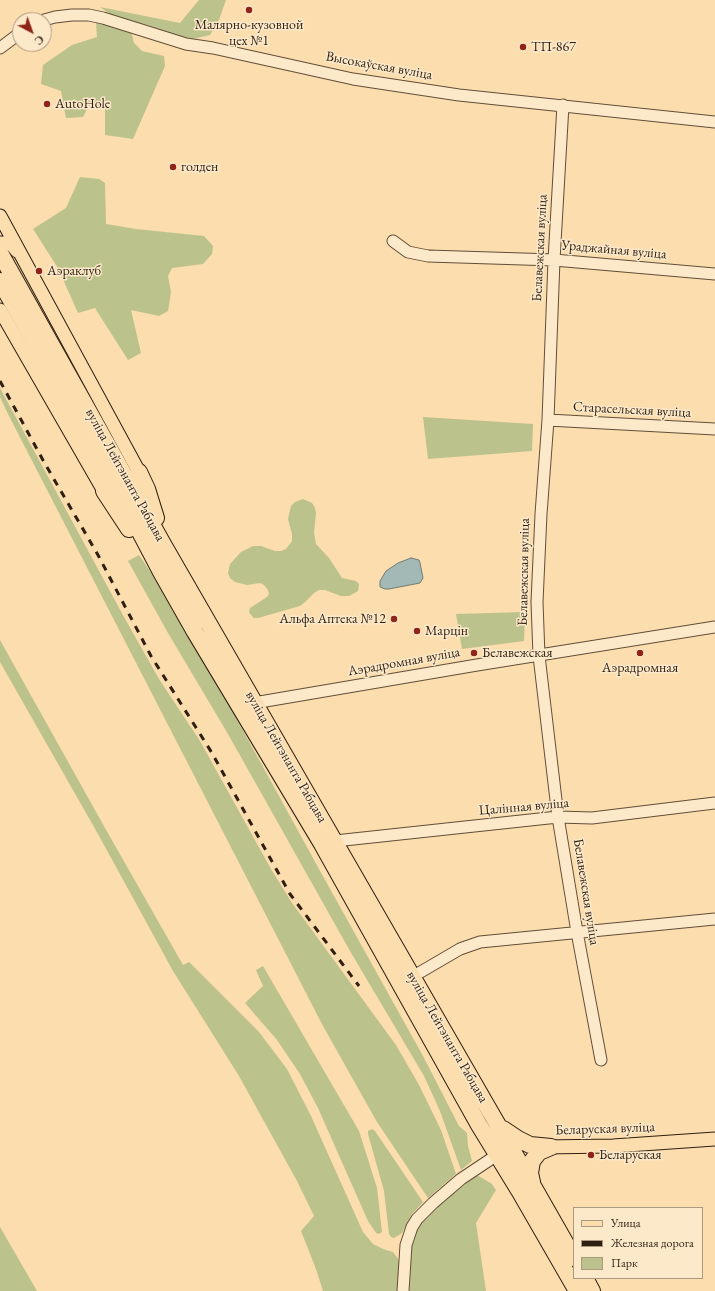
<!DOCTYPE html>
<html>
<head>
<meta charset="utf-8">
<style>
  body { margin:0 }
  #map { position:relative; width:715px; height:1291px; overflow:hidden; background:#fbddae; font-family:"EB Garamond",serif }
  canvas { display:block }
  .legend { position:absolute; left:573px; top:1207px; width:130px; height:72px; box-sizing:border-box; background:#fce9ca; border:1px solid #aa9880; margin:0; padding:5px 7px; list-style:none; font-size:12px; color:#2f1f11 }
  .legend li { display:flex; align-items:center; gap:8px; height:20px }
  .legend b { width:20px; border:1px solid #aa9880 }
  .north { position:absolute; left:12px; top:12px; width:40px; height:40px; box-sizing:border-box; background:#fce9ca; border:1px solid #aa9880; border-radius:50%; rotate:139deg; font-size:11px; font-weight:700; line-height:16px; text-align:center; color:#2f1f11 }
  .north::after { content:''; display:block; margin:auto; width:14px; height:18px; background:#8f2418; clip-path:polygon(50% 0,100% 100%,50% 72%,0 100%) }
</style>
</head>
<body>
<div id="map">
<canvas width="715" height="1291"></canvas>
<ul class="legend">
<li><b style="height:5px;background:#fbddae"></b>Улица</li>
<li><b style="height:5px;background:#2f1f11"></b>Железная дорога</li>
<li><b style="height:11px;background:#bcc28c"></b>Парк</li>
</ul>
<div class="north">С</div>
</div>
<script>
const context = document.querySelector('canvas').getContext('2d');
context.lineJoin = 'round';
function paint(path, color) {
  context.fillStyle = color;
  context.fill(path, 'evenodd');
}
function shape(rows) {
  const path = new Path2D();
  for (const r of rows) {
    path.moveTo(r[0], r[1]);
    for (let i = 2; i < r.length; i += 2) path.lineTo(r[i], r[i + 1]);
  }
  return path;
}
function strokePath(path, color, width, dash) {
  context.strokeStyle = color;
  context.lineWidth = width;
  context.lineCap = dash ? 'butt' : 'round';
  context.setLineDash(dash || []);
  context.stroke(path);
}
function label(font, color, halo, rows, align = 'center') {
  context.font = font + ' "EB Garamond",serif';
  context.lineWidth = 3;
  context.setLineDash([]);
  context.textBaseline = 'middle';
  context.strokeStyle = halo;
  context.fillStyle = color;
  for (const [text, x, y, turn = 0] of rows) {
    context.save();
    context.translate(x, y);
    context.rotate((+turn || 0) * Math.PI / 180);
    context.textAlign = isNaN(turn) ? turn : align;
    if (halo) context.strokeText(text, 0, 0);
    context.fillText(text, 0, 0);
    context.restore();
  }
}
paint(shape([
  [199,0,226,0,219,20,210,35,193,39,172,34,148,25,114,17,100,7,180,23],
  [96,22,131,31,134,43,142,51,164,56,165,66,133,139,105,135,105,107,89,105,83,117,66,118,61,91,41,84,43,65,72,45,97,37],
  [80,177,99,179,105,183,106,224,136,229,204,236,213,246,212,254,203,264,172,268,168,276,171,292,168,311,159,316,131,310,141,353,128,360,95,308,78,313,58,268,33,229,66,208],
  [0,388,124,617,159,679,200,741,271,869,292,903,396,1045,419,1085,441,1130,456,1174,428,1198,377,1122,323,1026,8,414,0,397],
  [423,417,533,424,532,451,428,459],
  [303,499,312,503,315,508,316,513,314,533,316,544,329,558,342,578,356,581,359,584,358,591,349,596,341,596,325,590,319,590,314,593,305,602,300,606,258,618,254,618,251,615,249,612,250,608,267,597,269,594,268,590,264,585,260,583,247,585,235,582,230,578,228,573,230,564,241,552,253,546,261,546,275,551,281,551,286,549,292,541,292,534,288,519,291,506,295,502],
  [139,555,166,595,212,674,319,869,423,1056,459,1126,467,1133,468,1146,472,1161,461,1170,440,1111,424,1076,350,951,228,734,168,633,128,561],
  [525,612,524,641,462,649,456,614],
  [0,640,105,828,183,965,189,962,259,1032,287,1069,311,1116,363,1232,373,1244,383,1249,393,1252,398,1259,399,1263,397,1291,323,1291,316,1269,301,1231,314,1216,297,1181,239,1076,173,971,98,834,0,662],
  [263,966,359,1131,377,1188,382,1232,379,1234,376,1233,368,1221,318,1108,300,1074,277,1040,245,1003,263,986,256,970],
  [372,1129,375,1131,423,1202,412,1214,402,1233,394,1238,391,1237,389,1234,384,1191,368,1134,368,1131],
  [477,1175,492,1184,496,1190,476,1223,486,1291,409,1291,412,1244,417,1228,421,1221,439,1205],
  [0,1227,37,1291,0,1291]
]), '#bcc28c');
const water = shape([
  [411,558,419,560,420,563,423,578,420,583,389,589,385,589,380,587,380,581,386,571,398,563,411,558]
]);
paint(water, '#a3b9b5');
strokePath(water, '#757b73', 1);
const minor = shape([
  [44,20,55,17,72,15,89,15,103,18,186,44,213,48,353,79,459,95,715,122],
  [0,48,20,33],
  [563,105,554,260,548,420,541,514,537,602,539,656,558,817,577,932,601,1060],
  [393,241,408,252,428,256,554,260,715,274],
  [548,420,715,429],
  [248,704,477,665,715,627],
  [335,841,558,817,592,818,715,803],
  [412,977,460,949,480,942,715,919],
  [403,1291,406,1245,412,1227,417,1219,433,1203,461,1179,497,1155]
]);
const major = shape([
  [0,216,139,472],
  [0,243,6,243,12,245,17,251],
  [0,310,104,491],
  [542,1147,613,1146,715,1139]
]);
const highway = shape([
  [0,253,164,546,533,1186,574,1258],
  [0,281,119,492,161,572,195,632,322,844,479,1125,520,1192,577,1291],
  [139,472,147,489,156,518],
  [104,491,129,529],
  [503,1129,518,1139,530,1145,551,1147],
  [532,1182,530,1173,532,1161,539,1152,551,1147],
  [585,1278,592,1291]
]);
strokePath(minor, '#624e38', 13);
strokePath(major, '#2f1f11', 15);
strokePath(highway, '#2f1f11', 18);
strokePath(minor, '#fce9ca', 11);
strokePath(major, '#fbddae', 13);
strokePath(highway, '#fbddae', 16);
strokePath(shape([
  [0,381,44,462,98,555,151,656,212,753,290,894,359,986]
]), '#2f1f11', 3, [7, 7]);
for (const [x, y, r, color] of [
  [249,10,4,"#8f2418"],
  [523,47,4,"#8f2418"],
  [47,104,4,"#8f2418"],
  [173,167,4,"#8f2418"],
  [39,271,4,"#8f2418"],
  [394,619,4,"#8f2418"],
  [417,631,4,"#8f2418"],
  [474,653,4,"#8f2418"],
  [640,653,4,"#8f2418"],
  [591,1155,4,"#8f2418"]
]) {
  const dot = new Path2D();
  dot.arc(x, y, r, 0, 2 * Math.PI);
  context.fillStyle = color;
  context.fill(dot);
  strokePath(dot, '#fce9ca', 1.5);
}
label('14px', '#2f1f11', '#fce9ca', [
  ["Малярно-кузовной",249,25,"center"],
  ["цех №1",249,41,"center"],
  ["ТП-867",531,47],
  ["AutoHole",55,104],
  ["голден",181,167],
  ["Аэраклуб",47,271],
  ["Альфа Аптека №12",386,619,"right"],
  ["Марцін",425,631],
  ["Белавежская",482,653],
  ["Аэрадромная",640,668,"center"],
  ["Беларуская",599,1155]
], 'left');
label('14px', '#2f1f11', '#fce9ca', [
  ["Высокаўская вуліца",379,66,10],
  ["Белавежская вуліца",540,248,-87],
  ["Ураджайная вуліца",614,250,5],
  ["Старасельская вуліца",632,410,3],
  ["вуліца Лейтэнанта Рабцава",125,475,61],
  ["Белавежская вуліца",524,572,-89],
  ["Аэрадромная вуліца",404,662,-10],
  ["вуліца Лейтэнанта Рабцава",286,757,60],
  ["Цалінная вуліца",524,807,-5],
  ["Белавежская вуліца",586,892,81],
  ["вуліца Лейтэнанта Рабцава",447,1037,60],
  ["Беларуская вуліца",605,1129,-2]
]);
</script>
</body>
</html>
